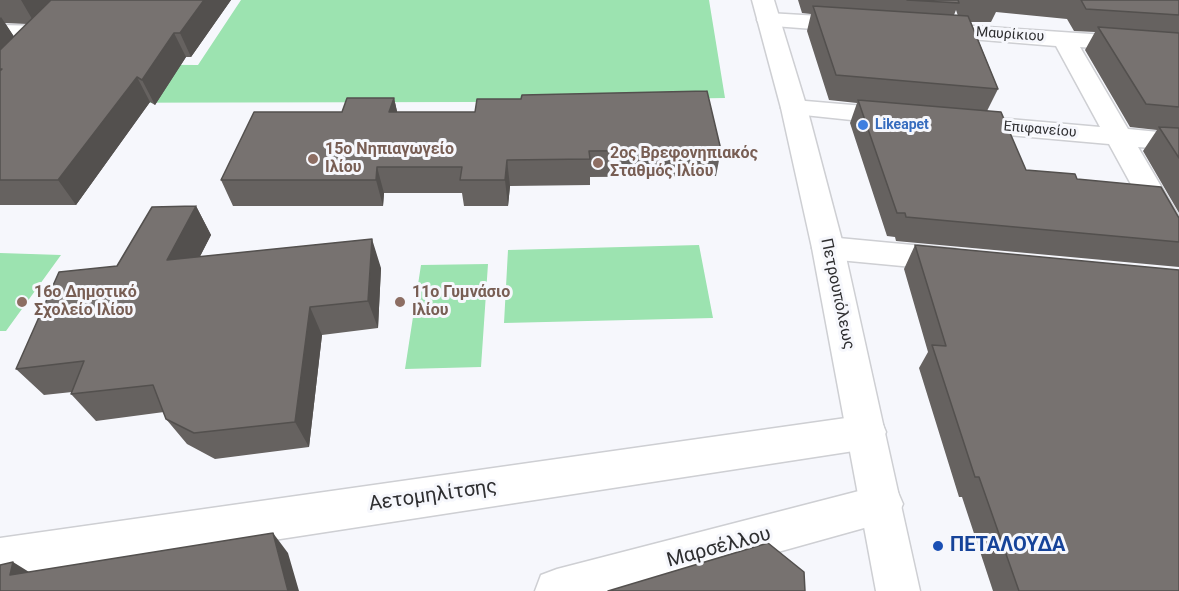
<!DOCTYPE html>
<html>
<head>
<meta charset="utf-8">
<style>
  body { margin:0 }
  canvas { display:block; background:#f6f7fc }
</style>
</head>
<body>
<canvas width="1179" height="591"></canvas>
<script>
const context = document.querySelector('canvas').getContext('2d');
context.lineJoin = 'round';
function paint(path, color) {
  context.fillStyle = color;
  context.fill(path, 'evenodd');
}
function shape(rows) {
  const path = new Path2D();
  for (const r of rows) {
    path.moveTo(r[0], r[1]);
    for (let i = 2; i < r.length; i += 2) path.lineTo(r[i], r[i + 1]);
  }
  return path;
}
function strokePath(path, color, width, dash) {
  context.strokeStyle = color;
  context.lineWidth = width;
  context.lineCap = dash ? 'butt' : 'round';
  context.setLineDash(dash || []);
  context.stroke(path);
}
function label(font, color, halo, rows, align = 'center') {
  context.font = font + ' Roboto,sans-serif';
  context.lineWidth = 6;
  context.setLineDash([]);
  context.textBaseline = 'middle';
  context.strokeStyle = halo;
  context.fillStyle = color;
  for (const [text, x, y, turn = 0] of rows) {
    context.save();
    context.translate(x, y);
    context.rotate((+turn || 0) * Math.PI / 180);
    context.textAlign = isNaN(turn) ? turn : align;
    if (halo) context.strokeText(text, 0, 0);
    context.fillText(text, 0, 0);
    context.restore();
  }
}
paint(shape([
  [241,0,709,0,725,98,471,102,0,103,0,93,45,64,198,65],
  [699,245,713,318,504,323,508,250],
  [0,253,61,255,6,331,0,331],
  [488,264,481,367,405,369,421,265]
]), '#9ce3b0');
const minor = shape([
  [768,13,854,18,862,20,865,25,862,30,854,32,760,25,757,20,760,15,768,13],
  [929,23,1179,40,1179,54,1080,47,1128,129,1179,134,1179,150,1138,147,1179,217,1179,255,1168,252,1109,144,963,131,954,129,950,123,954,117,963,115,1100,127,1056,46,921,35,918,30,921,25,929,23],
  [0,25,41,26,49,28,52,33,49,38,41,40,0,39,0,25],
  [794,100,899,109,908,111,912,117,908,123,899,125,785,113,781,108,785,103,794,100],
  [828,237,955,249,966,252,971,260,966,268,955,271,828,259,817,256,812,248,817,240,828,237],
  [867,415,881,420,886,432,881,444,867,449,0,582,0,538,867,415],
  [882,485,897,490,903,504,897,518,882,523,638,591,535,591,541,575,557,569,882,485]
]);
const secondary = shape([
  [752,0,774,0,807,108,844,248,920,591,876,591,812,248,781,108,752,0]
]);
strokePath(minor, '#cecfd3', 3);
strokePath(secondary, '#cecfd3', 3);
paint(minor, '#fff');
paint(secondary, '#fff');
paint(shape([
  [0,0,231,0,191,57,186,57,155,105,150,102,76,205,0,205],
  [5,23,27,24,14,37],
  [798,0,1179,0,1179,213,1143,151,1157,130,1130,127,1085,50,1095,32,1074,31,1067,19,996,12,991,22,971,22,998,89,987,111,1026,170,1077,179,1179,218,1179,267,896,241,895,237,887,236,850,123,857,103,829,100,807,31,811,14,802,13],
  [956,10,958,16,954,15],
  [394,98,397,112,721,150,716,176,590,177,590,185,510,186,508,206,464,206,462,193,384,193,383,206,233,206,221,180,342,112],
  [196,206,211,235,200,256,381,268,378,328,322,335,309,447,215,459,187,444,166,419,164,412,96,421,71,394,72,392,44,395,16,369],
  [915,245,1179,591,993,591,962,497,959,497,919,368,928,352,904,269]
]), '#666260');
paint(shape([
  [21,0,60,0,35,24],
  [204,0,231,0,191,57,180,33],
  [1,17,17,41,0,59,0,18],
  [174,33,186,57,155,105,142,80],
  [137,77,150,102,76,205,58,180],
  [394,98,400,124,389,112],
  [507,160,510,186,508,206,505,180],
  [377,167,384,193,383,206,376,180],
  [196,206,211,235,184,288,167,260],
  [372,239,381,268,378,328,368,301],
  [310,307,322,335,309,447,295,422],
  [273,533,288,553,299,591,288,591],
  [13,562,42,580,10,575]
]), '#53504e');
const building = shape([
  [51,0,204,0,180,33,174,33,142,80,137,77,58,180,0,180,0,71,2,69,0,69,0,50,51,0],
  [907,0,958,0,959,3,907,0],
  [1081,0,1179,0,1179,15,1086,9,1081,0],
  [813,6,968,16,998,89,836,75,813,6],
  [1098,27,1179,33,1179,107,1146,104,1098,27],
  [707,91,721,150,589,151,590,159,507,160,505,180,460,180,462,167,377,167,376,180,221,180,254,112,342,112,347,98,394,98,389,112,475,112,477,99,521,99,522,95,707,91],
  [858,100,1001,112,1026,170,1075,174,1077,179,1161,187,1179,218,1179,242,906,217,905,213,897,213,858,100],
  [1159,127,1179,128,1179,158,1159,127],
  [196,206,167,260,372,239,368,301,310,307,295,422,194,433,166,419,153,385,71,394,84,361,16,369,59,272,117,266,152,207,196,206],
  [915,245,1179,270,1179,591,1019,591,979,477,975,477,932,345,946,346,915,245],
  [273,533,288,591,0,591,0,565,13,562,10,575,273,533],
  [768,543,804,572,805,591,608,591,768,543]
]);
paint(building, '#777270');
strokePath(building, '#53504e', 1.5);
for (const [x, y, r, color] of [
  [863,125,6,"#3f7fe0"],
  [313,159,6,"#8d6e63"],
  [598,163,6,"#8d6e63"],
  [22,302,6,"#8d6e63"],
  [400,302,6,"#8d6e63"],
  [938,546,6,"#1a4fb4"]
]) {
  const dot = new Path2D();
  dot.arc(x, y, r, 0, 2 * Math.PI);
  context.fillStyle = color;
  context.fill(dot);
  strokePath(dot, '#f6f7fc', 2);
}
label('14px', '#2e2e30', '#f6f7fc', [
  ["Μαυρίκιου",1010,35,4],
  ["Επιφανείου",1040,130,5]
]);
label('bold 14px', '#366cbe', '#f6f7fc', [
  ["Likeapet",875,125]
], 'left');
label('bold 16px', '#785e54', '#f6f7fc', [
  ["15ο Νηπιαγωγείο",325,150],
  ["Ιλίου",325,168],
  ["2ος Βρεφονηπιακός",610,154],
  ["Σταθμός Ιλίου",610,172],
  ["16ο Δημοτικό",34,293],
  ["Σχολείο Ιλίου",34,311],
  ["11ο Γυμνάσιο",412,293],
  ["Ιλίου",412,311]
], 'left');
label('16px', '#2e2e30', '#f6f7fc', [
  ["Πετρουπόλεως",837,294,78]
]);
label('20px', '#2e2e30', '#f6f7fc', [
  ["Αετομηλίτσης",433,496,-8],
  ["Μαρσέλλου",719,548,-15]
]);
label('bold 20px', '#164399', '#f6f7fc', [
  ["ΠΕΤΑΛΟΥΔΑ",950,546]
], 'left');
</script>
</body>
</html>
